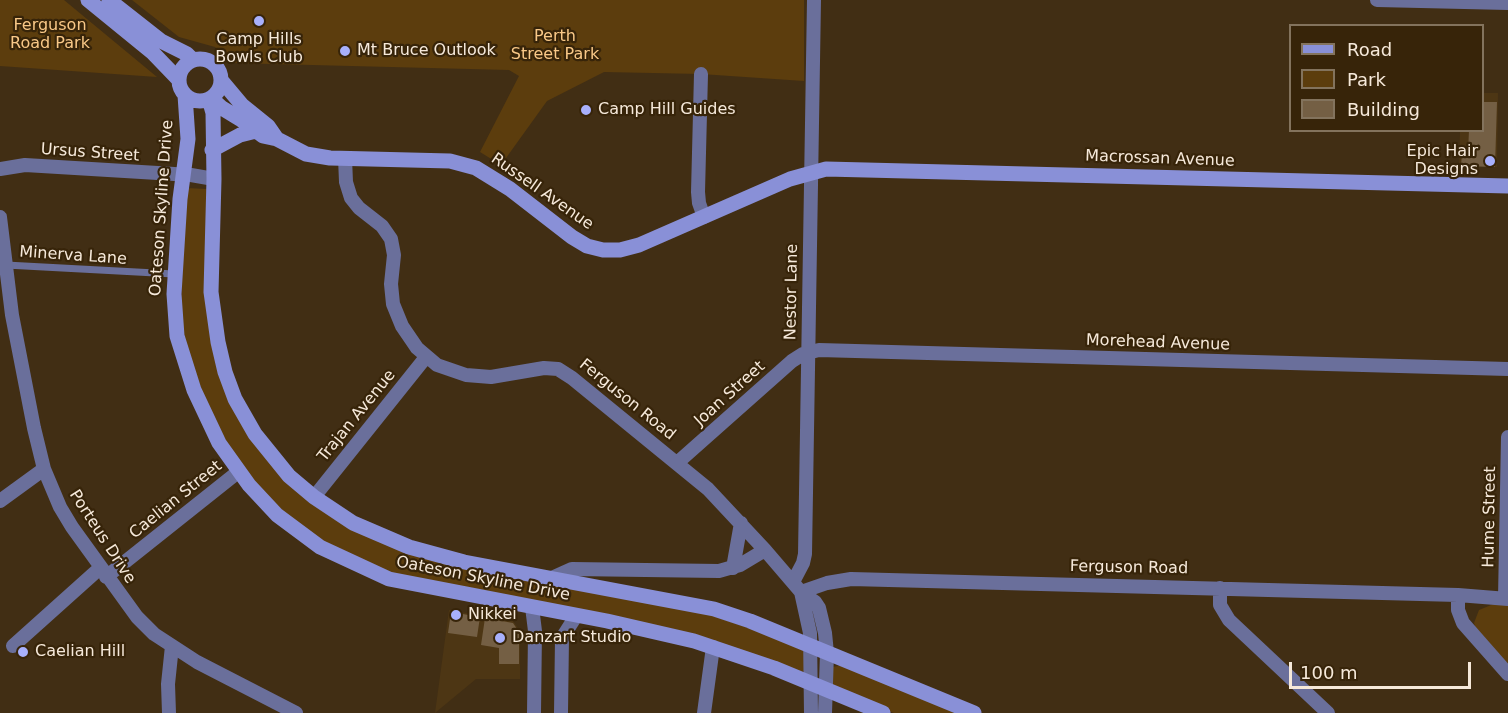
<!DOCTYPE html>
<html>
<head>
<meta charset="utf-8">
<style>
  body { margin:0 }
  #map { position:relative; width:1508px; height:713px; overflow:hidden; background:#412e14; font-family:"DejaVu Sans",sans-serif }
  canvas { display:block }
  .legend { position:absolute; left:1289px; top:24px; width:195px; height:108px; box-sizing:border-box; background:#372409; border:2px solid #83735d; margin:0; padding:8px 10px; list-style:none; font-size:18px; color:#f6e9da }
  .legend li { display:flex; align-items:center; gap:12px; height:30px }
  .legend b { width:30px; border:2px solid #83735d }
  .scale { position:absolute; left:1289px; top:662px; width:182px; height:27px; box-sizing:border-box; border:3px solid #f6e9da; border-top:0; padding-left:8px; font-size:18px; line-height:21px; white-space:nowrap; color:#f6e9da; -webkit-text-stroke:4px #372409; paint-order:stroke }
</style>
</head>
<body>
<div id="map">
<canvas width="1508" height="713"></canvas>
<ul class="legend">
<li><b style="height:8px;background:#8990d7"></b>Road</li>
<li><b style="height:16px;background:#5c3d0d"></b>Park</li>
<li><b style="height:16px;background:#745f44"></b>Building</li>
</ul>
<div class="scale">100 m</div>
</div>
<script>
const context = document.querySelector('canvas').getContext('2d');
context.lineJoin = 'round';
function paint(path, color) {
  context.fillStyle = color;
  context.fill(path, 'evenodd');
}
function shape(rows) {
  const path = new Path2D();
  for (const r of rows) {
    if (r.length === 3) {
      path.moveTo(r[0] + r[2], r[1]);
      path.arc(r[0], r[1], r[2], 0, 2 * Math.PI);
      continue;
    }
    path.moveTo(r[0], r[1]);
    for (let i = 2; i < r.length; i += 2) path.lineTo(r[i], r[i + 1]);
  }
  return path;
}
function strokePath(path, color, width, dash) {
  context.strokeStyle = color;
  context.lineWidth = width;
  context.lineCap = dash ? 'butt' : 'round';
  context.setLineDash(dash || []);
  context.stroke(path);
}
function label(font, color, halo, rows, align = 'center') {
  context.font = font + ' "DejaVu Sans",sans-serif';
  context.lineWidth = 4.5;
  context.setLineDash([]);
  context.textBaseline = 'middle';
  context.strokeStyle = halo;
  context.fillStyle = color;
  for (const [text, x, y, turn = 0] of rows) {
    context.save();
    context.translate(x, y);
    context.rotate((+turn || 0) * Math.PI / 180);
    context.textAlign = isNaN(turn) ? turn : align;
    if (halo) context.strokeText(text, 0, 0);
    context.fillText(text, 0, 0);
    context.restore();
  }
}
paint(shape([
  [1483,93,1498,93,1497,167,1459,166,1460,131,1482,130],
  [449,610,513,621,520,631,520,679,476,679,435,713]
]), '#4d3614');
paint(shape([
  [0,0,64,0,157,77,0,66],
  [132,0,804,0,804,81,701,74,604,72,547,101,501,165,480,152,519,76,509,70,233,63,215,47,179,37],
  [186,188,207,189,205,289,257,443,364,534,691,608,805,648,806,671,803,672,399,579,317,541,252,483,210,415,180,327],
  [1496,603,1508,605,1508,668,1476,630,1474,623,1479,610],
  [844,665,965,713,894,713,832,688,832,667]
]), '#5c3d0d');
paint(shape([
  [1482,102,1497,102,1495,167,1461,166,1462,153,1468,153,1469,130,1482,130],
  [451,612,480,617,477,637,448,633],
  [485,618,513,623,519,632,519,664,499,664,499,648,481,645]
]), '#745f44');
strokePath(shape([
  [6,265,174,274]
]), '#6a6f9b', 7);
strokePath(shape([
  [1377,0,1508,3],
  [701,74,698,192,699,203,704,217],
  [345,158,346,182,351,198,359,208,382,226,391,239,394,255,391,284,393,304,402,326,417,348,437,365,466,375,491,377,544,368,558,369,572,378,708,489,765,550,801,592,815,602,819,608,825,633,827,653,825,713],
  [0,169,25,165,191,175,214,179],
  [0,217,12,315,34,428,44,469,60,507,72,527,137,617,154,634,197,662,296,713],
  [677,463,792,361,803,354,819,350,1508,369],
  [314,497,426,357],
  [0,501,44,469],
  [733,568,741,523],
  [106,577,238,472],
  [552,578,572,569,719,571,740,565,765,550],
  [793,582,803,563,805,554,814,0],
  [1220,588,1220,605,1229,620,1328,713],
  [801,592,827,583,851,579,1458,595,1508,599],
  [801,592,810,633,811,713],
  [1458,595,1458,610,1463,623,1508,674],
  [1505,598,1508,437],
  [532,607,535,631,534,713],
  [13,646,100,568],
  [169,713,168,684,172,646],
  [561,713,562,638,576,616],
  [704,713,713,647]
]), '#6a6f9b', 14);
strokePath(shape([
  [88,0,153,53,179,80],
  [109,0,161,41,187,54,193,60],
  [200,80,21],
  [221,80,242,105,268,126,277,139],
  [185,95,188,139,180,199,174,294,177,336,194,390,219,443,249,485,277,515,320,547,389,579,607,621,694,641,774,668,883,713],
  [211,98,222,108,240,119,263,136,277,139,306,154,330,158,450,161,476,168,510,189,572,237,587,246,603,250,620,250,639,245,790,179,826,169,1508,186],
  [209,99,213,113,214,179,211,292,218,342,225,372,235,399,255,434,289,476,314,497,353,523,409,547,464,562,714,609,750,621,974,713],
  [212,150,240,135,256,131]
]), '#8990d7', 15);
for (const [x, y, r, color] of [
  [259,21,6,"#a8b0fc"],
  [345,51,6,"#a8b0fc"],
  [586,110,6,"#a8b0fc"],
  [1490,161,6,"#a8b0fc"],
  [456,615,6,"#a8b0fc"],
  [500,638,6,"#a8b0fc"],
  [23,652,6,"#a8b0fc"]
]) {
  const dot = new Path2D();
  dot.arc(x, y, r, 0, 2 * Math.PI);
  context.fillStyle = color;
  context.fill(dot);
  strokePath(dot, '#372409', 2);
}
label('16px', '#f9c887', '#372409', [
  ["Ferguson",50,26],
  ["Road Park",50,44],
  ["Perth",555,37],
  ["Street Park",555,55]
]);
label('16px', '#f6e9da', '#372409', [
  ["Camp Hills",259,40,"center"],
  ["Bowls Club",259,58,"center"],
  ["Mt Bruce Outlook",357,51],
  ["Camp Hill Guides",598,110],
  ["Epic Hair",1478,152,"right"],
  ["Designs",1478,170,"right"],
  ["Nikkei",468,615],
  ["Danzart Studio",512,638],
  ["Caelian Hill",35,652]
], 'left');
label('16px', '#f6e9da', '#372409', [
  ["Ursus Street",90,153,4],
  ["Macrossan Avenue",1160,159,2],
  ["Russell Avenue",542,192,35],
  ["Oateson Skyline Drive",162,208,-86],
  ["Minerva Lane",73,256,4],
  ["Nestor Lane",792,292,-89],
  ["Morehead Avenue",1158,343,2],
  ["Joan Street",730,394,-42],
  ["Ferguson Road",627,400,39],
  ["Trajan Avenue",357,416,-51],
  ["Caelian Street",176,500,-39],
  ["Hume Street",1490,517,-89],
  ["Porteus Drive",102,537,57],
  ["Ferguson Road",1129,568,1],
  ["Oateson Skyline Drive",483,579,11]
]);
</script>
</body>
</html>
